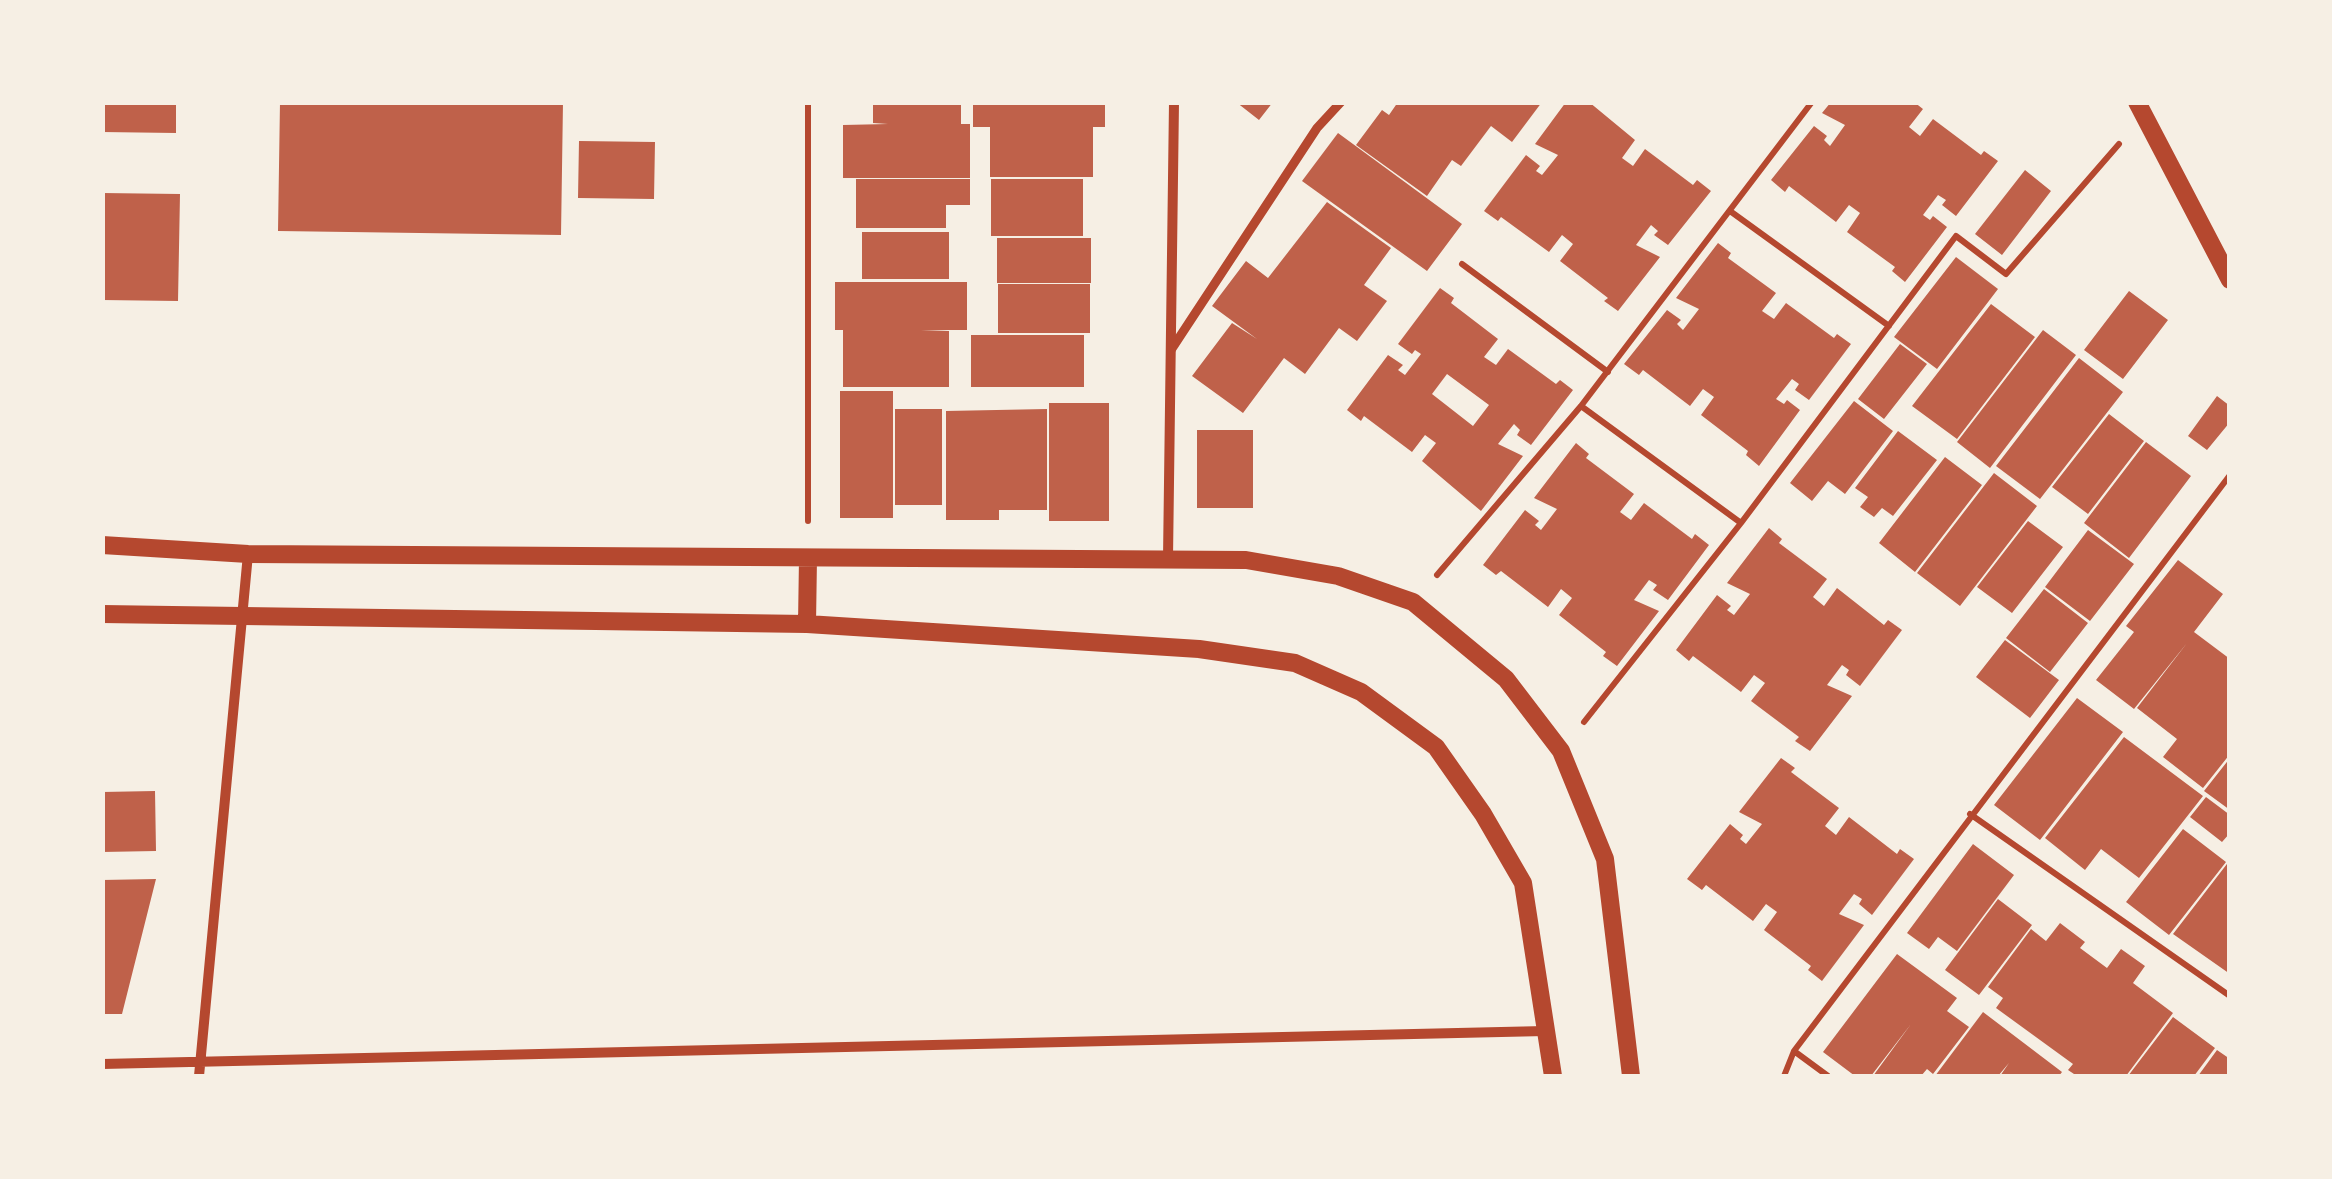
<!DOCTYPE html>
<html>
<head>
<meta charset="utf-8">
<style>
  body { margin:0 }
  #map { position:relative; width:2332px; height:1179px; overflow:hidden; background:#f6efe4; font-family:"Source Serif 4",serif }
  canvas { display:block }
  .frame { position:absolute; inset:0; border:105px solid #f6efe4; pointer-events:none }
</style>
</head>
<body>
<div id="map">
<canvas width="2332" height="1179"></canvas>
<div class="frame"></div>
</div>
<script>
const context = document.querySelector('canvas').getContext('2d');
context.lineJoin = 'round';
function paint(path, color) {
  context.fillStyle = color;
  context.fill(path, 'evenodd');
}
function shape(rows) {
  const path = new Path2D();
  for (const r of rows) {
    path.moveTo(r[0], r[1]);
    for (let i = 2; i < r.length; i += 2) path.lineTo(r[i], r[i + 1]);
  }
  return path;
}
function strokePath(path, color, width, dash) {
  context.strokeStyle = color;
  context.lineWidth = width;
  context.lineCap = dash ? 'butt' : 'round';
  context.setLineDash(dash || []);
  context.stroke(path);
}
paint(shape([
  [102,102,176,102,176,133,102,132],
  [280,102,563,102,561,235,278,231],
  [873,102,961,102,961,124,970,124,970,178,843,178,843,125,888,124,873,123],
  [973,102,1105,102,1105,127,1093,127,1093,177,990,177,990,127,973,127],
  [1236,102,1273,102,1259,120],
  [1398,102,1542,102,1512,142,1491,126,1461,166,1452,160,1427,196,1356,145,1382,110,1389,115],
  [1566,102,1589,102,1635,140,1622,158,1633,166,1645,149,1693,185,1697,180,1711,191,1668,245,1654,235,1658,231,1651,225,1636,245,1660,257,1618,311,1604,301,1608,298,1560,261,1573,244,1562,235,1549,252,1501,217,1498,221,1484,211,1526,155,1540,166,1536,171,1542,175,1558,155,1535,144],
  [1831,102,1914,102,1923,109,1909,127,1920,136,1933,119,1981,155,1984,151,1998,161,1956,216,1942,205,1946,200,1938,195,1923,215,1930,220,1933,216,1947,227,1905,282,1892,271,1895,267,1847,232,1860,213,1849,205,1836,222,1789,186,1785,192,1771,180,1814,126,1827,136,1824,140,1830,146,1845,125,1822,113],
  [1338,133,1462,224,1427,271,1302,181],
  [579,141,655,142,654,199,578,198],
  [2025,170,2051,191,2002,255,1975,234],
  [856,179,970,179,970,205,946,205,946,228,856,228],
  [991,179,1083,179,1083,236,991,236],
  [102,193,180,194,178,301,102,300],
  [1327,202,1391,248,1364,285,1387,301,1357,341,1339,328,1305,374,1284,358,1243,413,1192,376,1232,323,1257,339,1212,306,1246,261,1268,278],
  [862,232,949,232,949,279,862,279],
  [997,238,1091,238,1091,283,997,283],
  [1718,243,1731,253,1728,258,1776,293,1762,311,1774,319,1786,303,1834,338,1837,334,1851,344,1809,400,1795,390,1799,384,1792,379,1776,399,1784,404,1787,400,1800,410,1759,466,1746,455,1748,451,1701,415,1714,397,1703,389,1690,406,1643,370,1639,375,1624,364,1667,310,1681,320,1677,324,1683,330,1699,309,1676,298],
  [1956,257,1998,289,1937,369,1894,337],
  [835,282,967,282,967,330,921,330,949,331,949,387,843,387,843,330,835,330],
  [998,284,1090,284,1090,333,998,333],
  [1440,288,1454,298,1451,303,1498,339,1484,357,1496,365,1508,349,1556,384,1560,380,1573,390,1531,445,1517,435,1520,430,1514,424,1498,444,1523,456,1481,511,1422,461,1436,443,1425,435,1412,452,1364,416,1361,421,1347,410,1388,355,1403,365,1398,370,1405,375,1421,354,1415,350,1412,354,1398,344],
  [1447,374,1489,405,1473,426,1432,394],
  [2129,291,2168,320,2123,379,2084,350],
  [1991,304,2035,337,1957,439,1912,406],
  [2043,330,2076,355,1990,468,1957,442],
  [971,335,1084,335,1084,387,971,387],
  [1900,344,1927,364,1884,419,1858,399],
  [2079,358,2123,392,2040,499,1996,466],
  [840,391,893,391,893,518,840,518],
  [2217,396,2230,406,2230,422,2207,450,2188,436],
  [1854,401,1893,431,1845,494,1828,481,1812,501,1790,483],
  [1049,403,1109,403,1109,521,1049,521],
  [895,409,942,409,942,505,895,505],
  [1047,409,1047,510,999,510,999,520,946,520,946,411],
  [2109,414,2144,441,2088,514,2052,487],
  [1197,430,1253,430,1253,508,1197,508],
  [1898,431,1937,460,1893,516,1882,508,1874,517,1860,507,1868,497,1855,488],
  [2146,442,2191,476,2129,558,2084,523],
  [1576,443,1589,454,1586,458,1634,494,1620,512,1631,520,1644,503,1692,539,1695,534,1709,545,1668,600,1653,590,1657,585,1649,580,1634,600,1659,611,1617,666,1603,656,1606,652,1559,615,1572,598,1561,589,1548,607,1501,571,1496,575,1483,565,1525,510,1539,521,1535,525,1541,530,1557,509,1534,498],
  [1945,457,1982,485,1915,572,1879,543],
  [1994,473,2037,506,1960,606,1917,573],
  [2028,521,2063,547,2012,613,1977,587],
  [1769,528,1782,539,1779,543,1827,579,1813,597,1824,606,1837,588,1884,625,1888,620,1902,630,1860,686,1846,675,1849,670,1842,665,1827,685,1852,696,1810,751,1795,741,1799,737,1751,701,1765,683,1754,675,1741,692,1693,656,1689,661,1676,650,1717,595,1731,606,1727,610,1734,615,1750,594,1727,583],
  [2088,530,2134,564,2090,621,2045,587],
  [2178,560,2223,594,2194,632,2230,659,2230,754,2203,788,2163,757,2177,739,2137,708,2187,643,2134,709,2096,680,2134,632,2126,626],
  [2044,589,2088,623,2050,672,2006,638],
  [2005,640,2059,680,2030,718,1976,677],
  [2077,698,2123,732,2040,840,1994,805],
  [2124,737,2203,796,2139,878,2101,849,2085,870,2045,838],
  [1781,758,1795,768,1791,772,1839,808,1825,826,1836,835,1849,817,1897,854,1900,849,1914,859,1872,915,1859,904,1862,899,1854,894,1839,914,1864,925,1822,981,1808,970,1811,966,1764,930,1777,912,1766,904,1753,921,1706,885,1702,890,1687,879,1730,824,1743,835,1740,839,1746,844,1762,824,1739,812],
  [2230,758,2230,810,2204,791],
  [155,791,156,851,102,852,102,792],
  [2206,797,2230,815,2230,833,2222,842,2190,817],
  [2183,829,2226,862,2169,935,2126,902],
  [1973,844,2014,875,1957,951,1938,937,1929,949,1907,933],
  [2230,860,2230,974,2173,934],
  [156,879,122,1014,102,1014,102,880],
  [1998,899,2032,925,1979,995,1945,970],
  [2060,923,2085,942,2080,948,2107,968,2121,949,2145,966,2133,983,2173,1013,2126,1076,2077,1076,2068,1070,2073,1064,1996,1008,2003,998,1988,987,2031,929,2046,941],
  [1897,954,1957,998,1947,1011,1969,1027,1933,1074,1927,1069,1921,1076,1873,1076,1911,1024,1871,1076,1855,1076,1823,1052],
  [1983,1012,2062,1072,2059,1076,2000,1076,2009,1063,1998,1076,1935,1076],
  [2173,1017,2215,1048,2194,1076,2128,1076],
  [2217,1050,2230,1059,2230,1076,2198,1076]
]), '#bf614a');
strokePath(shape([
  [1730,211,1889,326],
  [1462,264,1608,372],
  [1581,406,1741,523],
  [808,521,808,102],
  [1437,575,1581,406,1812,102],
  [1584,722,1741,523,1956,236,2006,274,2119,144],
  [1970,814,2230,996],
  [1794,1051,1828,1076],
  [1784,1076,1794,1051,2230,475]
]), '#b5482f', 6);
strokePath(shape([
  [1171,350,1317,128,1341,102]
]), '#b5482f', 9);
strokePath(shape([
  [1168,558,1174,102],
  [102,1064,1545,1031],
  [199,1076,248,554]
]), '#b5482f', 10);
strokePath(shape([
  [2137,102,2230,280],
  [102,545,248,554,1246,560,1338,576,1413,602,1506,679,1561,751,1605,859,1631,1076],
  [102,614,807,624,1199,649,1295,663,1361,692,1436,747,1483,814,1523,883,1553,1076],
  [807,624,808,558]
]), '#b5482f', 18);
</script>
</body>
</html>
